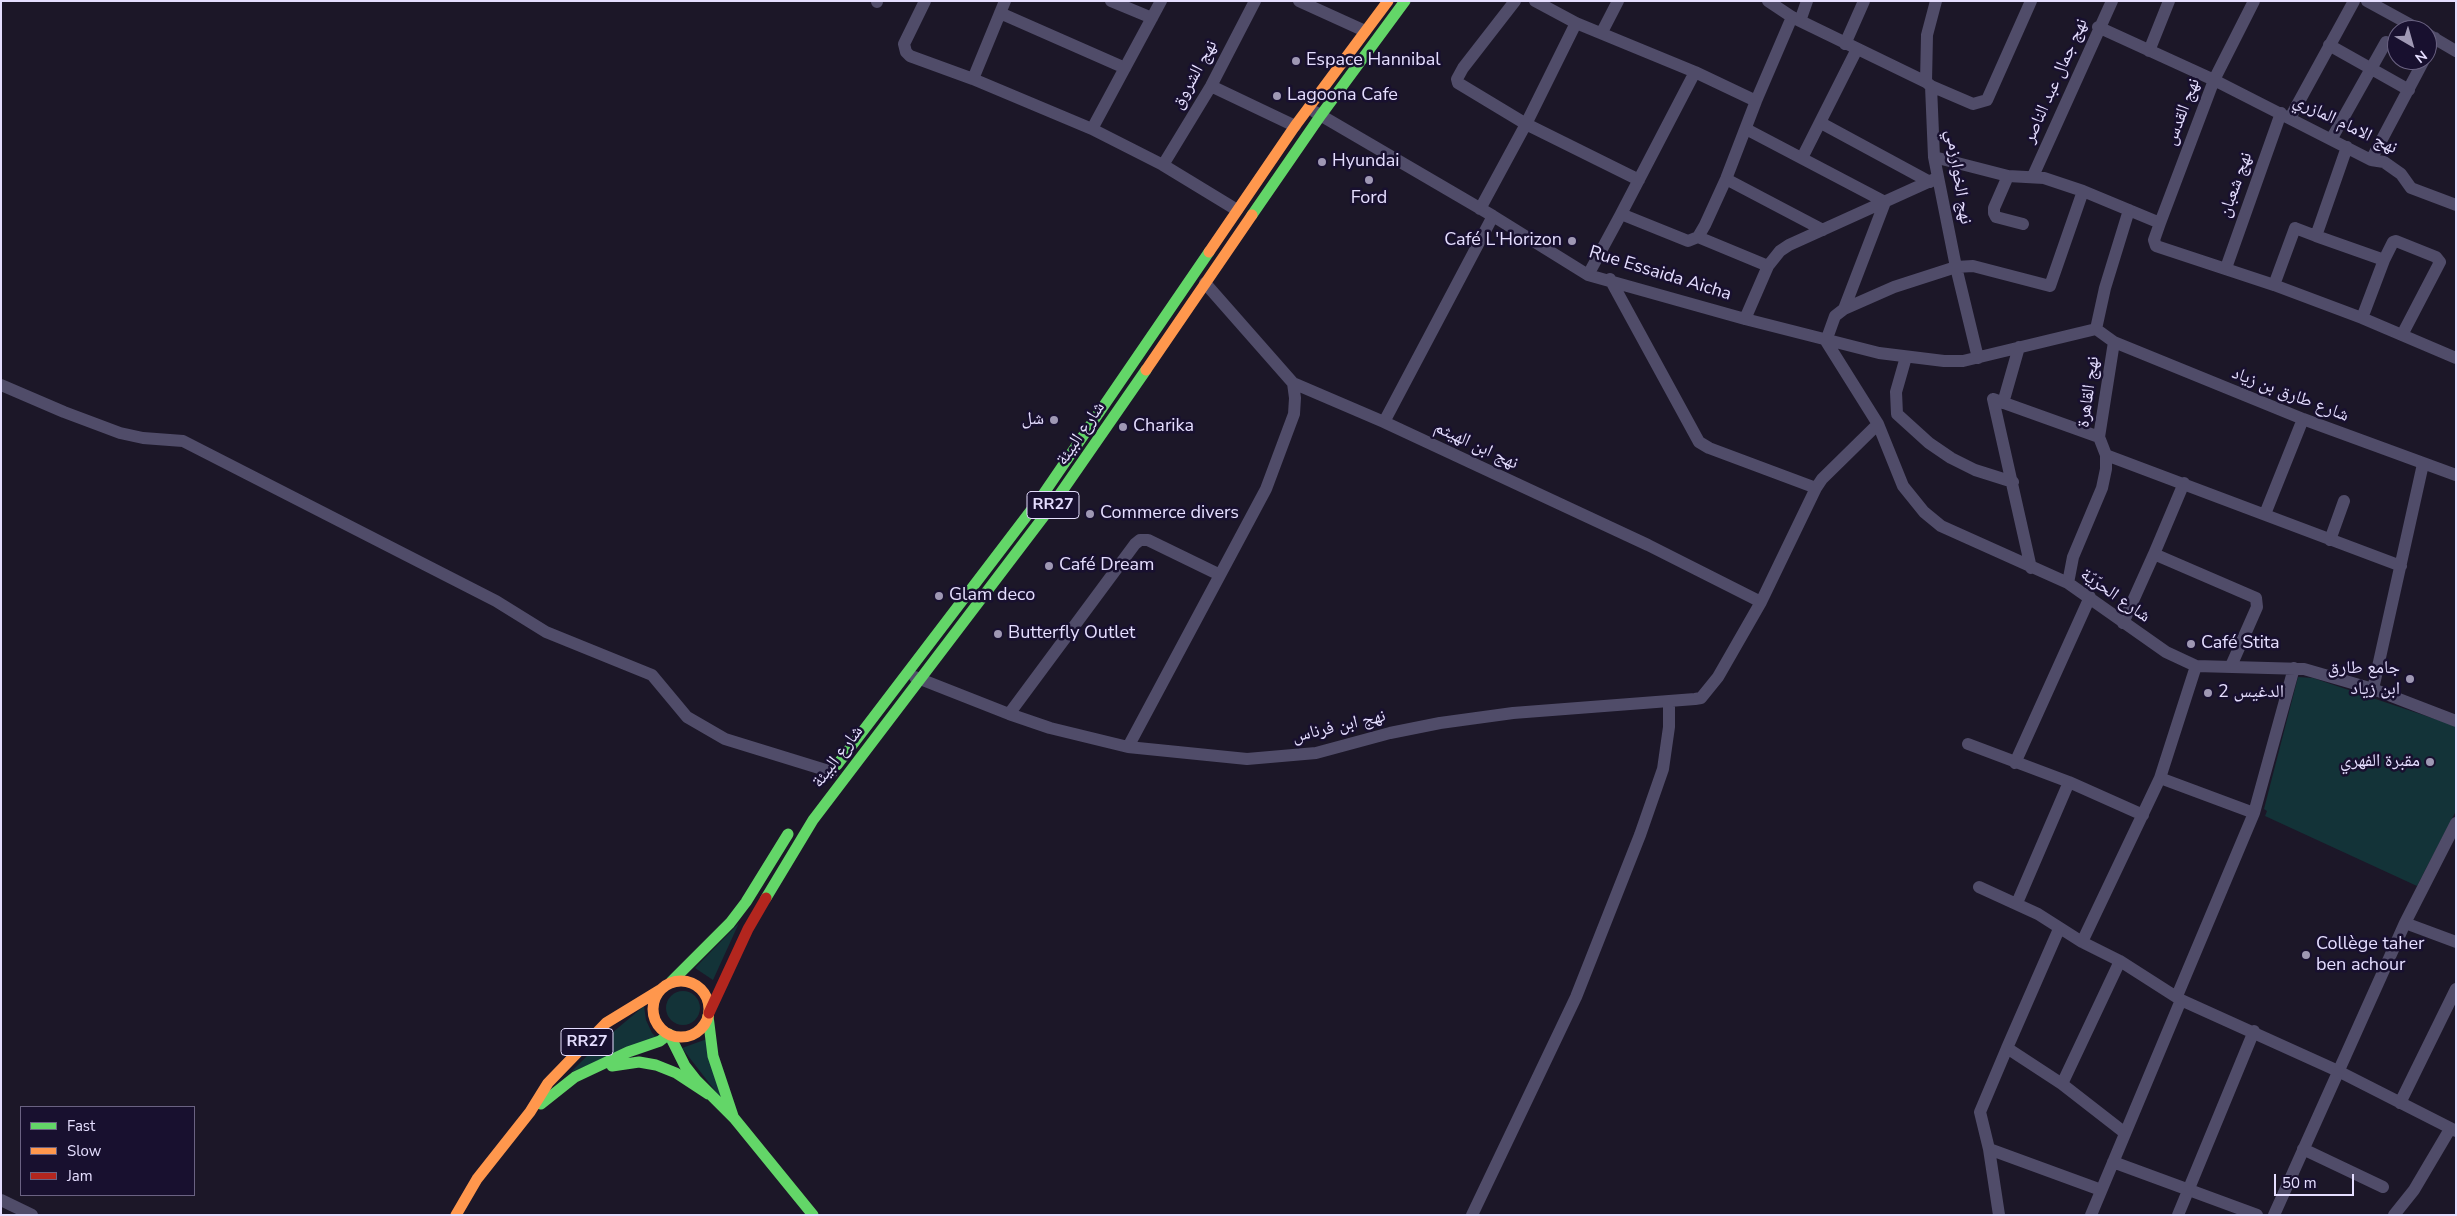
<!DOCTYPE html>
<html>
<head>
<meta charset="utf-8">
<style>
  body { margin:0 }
  #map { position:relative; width:2457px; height:1216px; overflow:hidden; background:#1c1728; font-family:"Nunito Sans",sans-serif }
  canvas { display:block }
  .frame { position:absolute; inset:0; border:2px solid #e5deff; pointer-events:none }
  .legend { position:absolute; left:20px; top:1106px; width:175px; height:90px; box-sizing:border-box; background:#18102f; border:1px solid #6a6282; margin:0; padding:6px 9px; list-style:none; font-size:15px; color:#e5deff }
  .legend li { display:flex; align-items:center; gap:10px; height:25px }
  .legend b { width:25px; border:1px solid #6a6282 }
  .north { position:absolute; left:2387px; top:20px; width:50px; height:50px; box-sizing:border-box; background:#18102f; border:1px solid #6a6282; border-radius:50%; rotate:142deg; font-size:14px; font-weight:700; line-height:20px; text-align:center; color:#e5deff }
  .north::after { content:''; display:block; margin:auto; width:18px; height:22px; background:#9f98b4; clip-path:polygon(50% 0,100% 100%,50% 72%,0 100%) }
  .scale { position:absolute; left:2274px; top:1174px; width:80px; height:22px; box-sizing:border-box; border:2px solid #e5deff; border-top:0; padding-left:6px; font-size:15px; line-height:18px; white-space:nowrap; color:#e5deff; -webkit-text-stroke:4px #18102f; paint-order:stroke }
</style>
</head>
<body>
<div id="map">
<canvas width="2457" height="1216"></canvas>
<div class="frame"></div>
<ul class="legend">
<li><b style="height:6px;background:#63d668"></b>Fast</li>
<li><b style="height:6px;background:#ff974d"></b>Slow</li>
<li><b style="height:6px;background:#b3261e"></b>Jam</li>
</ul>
<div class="north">N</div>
<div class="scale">50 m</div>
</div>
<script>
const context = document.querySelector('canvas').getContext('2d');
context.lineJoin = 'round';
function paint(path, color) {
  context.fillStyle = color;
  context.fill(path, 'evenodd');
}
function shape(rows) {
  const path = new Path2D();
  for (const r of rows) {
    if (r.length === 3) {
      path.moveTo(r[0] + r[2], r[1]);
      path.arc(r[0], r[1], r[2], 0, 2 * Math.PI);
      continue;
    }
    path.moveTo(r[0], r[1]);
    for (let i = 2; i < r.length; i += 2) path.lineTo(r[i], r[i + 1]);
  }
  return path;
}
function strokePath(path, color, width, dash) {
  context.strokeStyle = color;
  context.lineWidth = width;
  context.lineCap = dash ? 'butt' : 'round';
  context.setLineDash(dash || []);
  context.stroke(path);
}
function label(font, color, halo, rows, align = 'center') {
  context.font = font + ' "Nunito Sans","Noto Naskh Arabic",sans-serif';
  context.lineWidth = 5;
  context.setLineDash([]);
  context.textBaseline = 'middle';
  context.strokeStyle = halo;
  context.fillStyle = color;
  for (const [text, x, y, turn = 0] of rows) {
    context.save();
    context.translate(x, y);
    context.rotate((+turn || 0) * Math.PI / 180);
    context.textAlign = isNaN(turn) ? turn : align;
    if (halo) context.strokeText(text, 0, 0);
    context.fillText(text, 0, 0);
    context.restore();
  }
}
paint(shape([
  [2298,677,2313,678,2456,726,2456,811,2417,886,2265,816,2267,811,2264,809],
  [739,923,713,980,695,968],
  [683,1008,17],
  [644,1006,646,1020,652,1033,658,1039,571,1072,600,1043],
  [707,1039,723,1101,682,1048]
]), '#133338');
strokePath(shape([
  [925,1,904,44,906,52,910,56,973,79,1092,129,1163,165,1237,210],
  [1111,1,1152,18],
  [1299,1,1365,31],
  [1515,1,1463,68,1457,79,1458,83,1526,124,1639,180],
  [1535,1,1576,23,1695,72,1756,101],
  [1768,1,1792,17,1926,82],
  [1936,1,1927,35,1926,82,1931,86,1934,157,1956,267,1978,358],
  [2254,1,2214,80,2160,223,2154,240,2156,246,2274,285,2362,318,2456,358],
  [2367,1,2420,30],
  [877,2,877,1],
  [1000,13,1125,68],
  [1800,21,1807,1],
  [2098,27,2214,80,2371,160,2384,162,2401,174,2411,188,2456,205],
  [1602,32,1618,1],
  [2427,34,2456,51],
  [1845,44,1864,1],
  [2329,45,2409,90],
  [2149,51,2169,1],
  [2427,55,2435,38],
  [1695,72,1621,214,1688,241,1698,237,1705,225,1726,179,1756,101,1792,17],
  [973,79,1005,1],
  [1211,86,1295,126],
  [1931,86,1973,104,1987,100,2031,1],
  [1315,112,1493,216,1588,275,1745,319,1879,353,1944,361,1963,361,2096,329],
  [2290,118,2354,1],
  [1821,123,1930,182],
  [1092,129,1161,1],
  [1746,129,1885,202,1844,309,1835,316,1826,341,1878,424,1903,486,1924,512,1941,526,2068,583,2166,652,2196,666,2304,669,2373,689,2456,721],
  [2332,138,2386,42],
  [2347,147,2316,236,2384,260],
  [1934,157,2008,176,2044,178,2083,191,2160,223],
  [1802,158,1857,49],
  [2371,160,2424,60],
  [1163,165,1211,86,1255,1],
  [2008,176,1994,208,1994,213,1996,217,2023,224],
  [2033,176,2112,1],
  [1726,179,1823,230],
  [1480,209,1526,124,1576,23],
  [1698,237,1768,266],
  [2226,268,2281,113],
  [1588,275,1621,214],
  [1610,279,1699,442,1709,448,1816,488],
  [1205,283,1293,383,1384,422,1648,545,1761,602],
  [2274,285,2295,228,2316,236],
  [1844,309,1894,287,1956,267,1973,266,2050,286,2083,191],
  [2362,318,2384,260,2393,242,2396,241,2436,257,2440,262,2403,333],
  [1745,319,1768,266,1780,251,1789,245,1937,178],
  [2114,342,2303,419,2456,475],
  [1906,357,1896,392,1897,414,1929,443,1951,458,1975,470,2013,482],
  [1,385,64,412,120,433,143,438,183,441,496,601,546,632,652,675,687,717,725,739,832,772],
  [1993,399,2031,568],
  [1993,399,2099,437],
  [2003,403,2019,347],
  [1384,422,1493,216],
  [2106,455,2401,566],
  [2184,483,2154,554,2256,598,2257,607,2231,666],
  [2265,514,2303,419],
  [2330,540,2344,501],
  [2068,583,2073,557,2102,488,2106,469,2106,455,2099,437,2114,342,2096,329,2105,288,2129,210],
  [2123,623,2154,554],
  [2196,666,2160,778,2082,942,2120,961,2181,1000,2338,1071,2456,1131],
  [915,677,1009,714,1050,728,1128,747,1247,759,1316,753,1390,733,1440,723,1513,713,1695,699,1701,698,1718,677,1761,602,1816,488,1822,479,1878,424],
  [2373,689,2423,464],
  [1009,714,1135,544,1140,540,1148,540,1220,575],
  [1968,744,2069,782,2143,815],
  [1128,747,1266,489,1294,414,1295,398,1293,383],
  [2015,763,2090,597],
  [2160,778,2254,813],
  [1979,887,2038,914,2082,942],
  [2017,903,2069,782],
  [2405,923,2456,942],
  [2059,929,2007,1048,2062,1084,2125,1133],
  [2177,996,2254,813,2294,668],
  [2062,1084,2120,961],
  [2400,1103,2456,989],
  [1989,1149,2101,1190],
  [2303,1149,2383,1187],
  [2113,1162,2257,1215],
  [1,1200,32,1215],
  [1472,1215,1576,997,1640,835,1663,769,1669,727,1669,701],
  [1999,1215,1989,1149,1980,1112,2007,1048],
  [2091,1215,2181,1000],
  [2178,1215,2254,1031],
  [2274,1215,2405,923,2456,823],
  [2394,1215,2414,1190,2450,1129]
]), '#504c69', 12);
strokePath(shape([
  [1252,215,1321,115,1405,1],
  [837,765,1042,496,1209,252],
  [766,898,813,820,1051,507,1146,370],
  [671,982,730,923,746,902,788,834],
  [708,1016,713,1056,733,1116],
  [669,1034,685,1066,696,1080,734,1118,813,1215],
  [612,1066,639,1062,656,1065,676,1073,708,1094],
  [541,1104,575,1077,628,1052,660,1041,669,1034]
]), '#63d668', 11);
strokePath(shape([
  [1209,252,1295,126,1388,1],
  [1146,370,1252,215],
  [681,1009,28],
  [456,1215,477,1179,530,1112,548,1083,606,1023,660,990]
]), '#ff974d', 11);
strokePath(shape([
  [709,1013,748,929,766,898]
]), '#b3261e', 11);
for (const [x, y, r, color] of [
  [1296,61,5,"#9f98b4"],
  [1277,96,5,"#9f98b4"],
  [1322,162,5,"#9f98b4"],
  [1369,180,5,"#9f98b4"],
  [1572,241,5,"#9f98b4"],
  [1054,420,5,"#9f98b4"],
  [1123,427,5,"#9f98b4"],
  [1090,514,5,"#9f98b4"],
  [1049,566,5,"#9f98b4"],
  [939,596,5,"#9f98b4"],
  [998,634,5,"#9f98b4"],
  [2191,644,5,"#9f98b4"],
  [2410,679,5,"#9f98b4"],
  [2208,693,5,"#9f98b4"],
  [2430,762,5,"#9f98b4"],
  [2306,955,5,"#9f98b4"]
]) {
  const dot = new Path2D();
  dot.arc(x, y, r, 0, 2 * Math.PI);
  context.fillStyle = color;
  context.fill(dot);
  strokePath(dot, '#18102f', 2);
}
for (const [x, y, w] of [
  [1053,505,52],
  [587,1042,52]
]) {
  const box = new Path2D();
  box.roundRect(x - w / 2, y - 13.5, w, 27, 4);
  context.fillStyle = '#18102f';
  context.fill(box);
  strokePath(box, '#e5deff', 1);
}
label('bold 16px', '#e5deff', null, [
  ["RR27",1053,505],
  ["RR27",587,1042]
]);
label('18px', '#e5deff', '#18102f', [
  ["Espace Hannibal",1306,61],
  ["Lagoona Cafe",1287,96],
  ["Hyundai",1332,162],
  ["Ford",1369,199,"center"],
  ["Café L'Horizon",1562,241,"right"],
  ["شل",1044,420,"right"],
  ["Charika",1133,427],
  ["Commerce divers",1100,514],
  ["Café Dream",1059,566],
  ["Glam deco",949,596],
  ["Butterfly Outlet",1008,634],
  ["Café Stita",2201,644],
  ["جامع طارق",2400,669,"right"],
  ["ابن زياد",2400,690,"right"],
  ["الدغيس 2",2218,693],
  ["مقبرة الفهري",2420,762,"right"],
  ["Collège taher",2316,945],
  ["ben achour",2316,966]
], 'left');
label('18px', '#e5deff', '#18102f', [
  ["نهج الشروق",1195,75,-61],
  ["نهج جمال عبد الناصر",2056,81,-66],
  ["نهج القدس",2183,112,-69],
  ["نهج الامام المازري",2345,125,26],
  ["نهج الخوارزمي",1958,177,81],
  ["نهج شعبان",2236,185,-70],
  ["Rue Essaida Aicha",1660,274,17],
  ["نهج القاهرة",2089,392,-82],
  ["شارع طارق بن زياد",2290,395,21],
  ["شارع البيئة",1081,434,-56],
  ["نهج ابن الهيثم",1476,446,25],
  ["شارع الحرّيّة",2115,596,35],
  ["نهج ابن فرناس",1339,727,-13],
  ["شارع البيئة",838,757,-53]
]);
</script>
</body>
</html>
